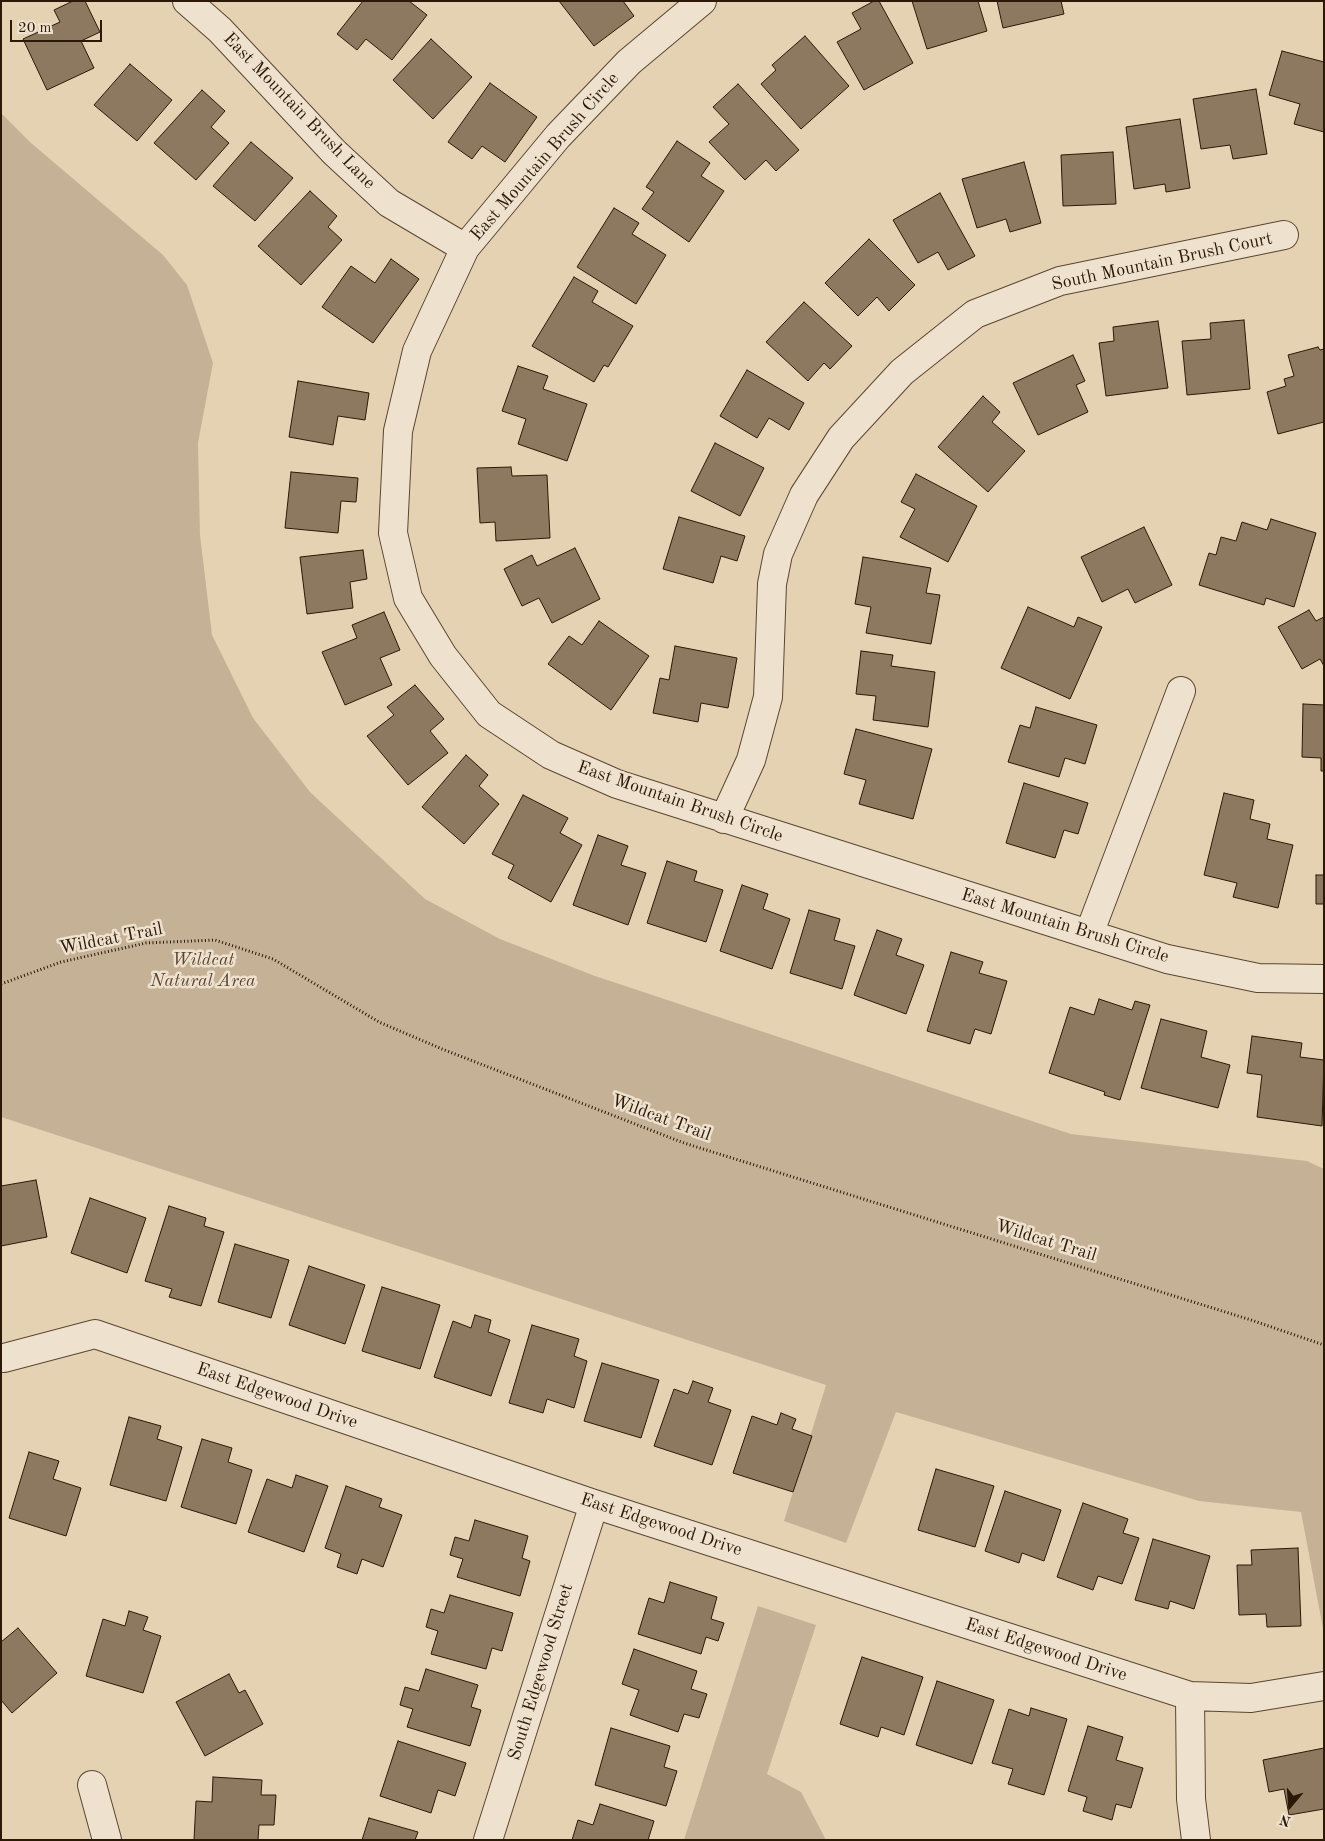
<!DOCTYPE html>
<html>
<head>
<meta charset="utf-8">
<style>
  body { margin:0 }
  #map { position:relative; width:1325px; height:1841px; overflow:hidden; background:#e5d2b3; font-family:"Old Standard TT",serif }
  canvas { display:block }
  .frame { position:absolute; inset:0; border:2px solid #2b1807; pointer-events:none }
  .north { position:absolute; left:1265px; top:1781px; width:50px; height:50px; -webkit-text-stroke:4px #eee2ce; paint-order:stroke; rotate:198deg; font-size:14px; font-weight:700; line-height:20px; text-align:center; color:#2b1807 }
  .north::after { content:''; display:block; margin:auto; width:18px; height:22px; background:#2b1807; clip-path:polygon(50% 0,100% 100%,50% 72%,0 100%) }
  .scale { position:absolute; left:10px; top:20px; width:92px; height:22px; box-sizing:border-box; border:2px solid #2b1807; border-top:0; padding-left:6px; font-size:15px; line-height:18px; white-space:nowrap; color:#2b1807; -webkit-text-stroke:4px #eee2ce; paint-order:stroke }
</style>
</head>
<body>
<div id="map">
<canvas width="1325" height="1841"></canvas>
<div class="frame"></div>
<div class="north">N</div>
<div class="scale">20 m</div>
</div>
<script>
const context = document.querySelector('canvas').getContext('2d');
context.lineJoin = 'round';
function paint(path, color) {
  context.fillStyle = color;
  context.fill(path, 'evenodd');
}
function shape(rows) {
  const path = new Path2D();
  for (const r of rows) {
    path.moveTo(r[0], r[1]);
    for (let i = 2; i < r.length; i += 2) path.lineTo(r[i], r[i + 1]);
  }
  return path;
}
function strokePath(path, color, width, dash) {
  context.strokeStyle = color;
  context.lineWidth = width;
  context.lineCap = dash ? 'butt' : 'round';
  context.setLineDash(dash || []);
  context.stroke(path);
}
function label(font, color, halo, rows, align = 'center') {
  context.font = font + ' "Old Standard TT",serif';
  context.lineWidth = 5;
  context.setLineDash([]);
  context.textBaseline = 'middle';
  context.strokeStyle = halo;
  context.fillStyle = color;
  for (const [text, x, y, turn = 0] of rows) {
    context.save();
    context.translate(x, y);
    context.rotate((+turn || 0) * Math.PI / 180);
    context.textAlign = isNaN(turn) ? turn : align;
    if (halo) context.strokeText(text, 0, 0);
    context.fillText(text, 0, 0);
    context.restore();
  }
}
paint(shape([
  [1,113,31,143,163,255,187,285,213,363,198,443,200,535,212,635,253,718,310,792,425,899,500,939,595,976,1071,1134,1307,1161,1324,1169,1324,1634,1301,1512,1199,1501,896,1412,846,1543,784,1521,826,1385,1,1117],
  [758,1606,816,1625,767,1774,801,1792,826,1840,684,1840]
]), '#c5b296');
const building = shape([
  [73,1,85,1,100,32,81,41,94,68,47,90,23,39,60,22,54,10,73,1],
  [363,1,409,1,427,15,392,60,366,39,357,50,337,34,363,1],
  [559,1,623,1,634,16,594,46,559,1],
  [874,1,879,1,913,63,864,90,837,42,861,29,852,13,874,1],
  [912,1,978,1,987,31,927,49,912,1],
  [997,1,1061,1,1064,14,1003,28,997,1],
  [805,36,849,86,801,129,761,84,776,70,772,65,805,36],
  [431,39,472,77,433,119,393,80,431,39],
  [1282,51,1324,62,1324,132,1294,124,1300,104,1269,95,1282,51],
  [130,64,172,100,137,141,94,105,130,64],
  [490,83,537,117,505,162,482,146,472,159,448,142,490,83],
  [738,84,799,150,776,171,766,160,745,180,709,142,729,124,713,107,738,84],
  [1256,89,1267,154,1233,159,1230,145,1201,149,1193,99,1256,89],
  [202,90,225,111,211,127,229,143,196,180,154,143,202,90],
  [1180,119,1190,188,1166,192,1165,184,1134,189,1126,127,1180,119],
  [677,141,710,163,701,176,724,191,689,242,642,209,654,192,646,187,677,141],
  [251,142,293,178,255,221,213,186,251,142],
  [1113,152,1116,204,1063,206,1061,155,1113,152],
  [1024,162,1041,223,1010,232,1006,219,977,228,962,179,1024,162],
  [310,191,337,216,328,227,342,240,301,285,258,246,310,191],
  [940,193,975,256,948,270,938,252,918,263,893,220,940,193],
  [614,208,639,223,632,234,666,255,636,304,577,267,614,208],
  [869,239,915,285,889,311,877,297,858,316,825,283,869,239],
  [391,259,419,279,373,343,322,307,351,266,375,283,391,259],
  [574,277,598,291,592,302,633,326,608,367,604,365,594,382,532,346,574,277],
  [804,302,852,346,830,369,824,363,808,381,766,342,804,302],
  [1244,320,1250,389,1187,395,1182,341,1211,339,1210,323,1244,320],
  [1158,321,1168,388,1106,396,1099,343,1114,341,1113,327,1158,321],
  [1318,347,1320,350,1324,349,1324,422,1278,434,1267,392,1286,386,1284,379,1294,376,1288,355,1318,347],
  [1073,355,1085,381,1076,385,1088,412,1038,435,1013,383,1073,355],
  [518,366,548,376,543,389,587,404,567,461,518,444,526,419,502,411,518,366],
  [747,370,804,403,789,430,769,418,757,438,720,416,747,370],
  [298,381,369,393,365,420,338,416,333,445,289,437,298,381],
  [983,396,1000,412,992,422,1025,451,988,492,938,447,983,396],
  [715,443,764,468,740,516,691,491,715,443],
  [511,467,512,476,547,475,550,538,496,541,495,522,480,523,477,468,511,467],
  [291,472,358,478,356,502,341,501,338,533,285,528,291,472],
  [916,474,977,506,948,562,900,537,915,509,901,502,916,474],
  [679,517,745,536,737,561,721,556,713,583,663,569,679,517],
  [1271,519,1316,533,1294,607,1266,598,1264,605,1199,585,1209,553,1216,555,1221,537,1236,541,1242,522,1267,530,1271,519],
  [1144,527,1172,585,1135,603,1128,589,1102,602,1081,557,1144,527],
  [575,548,600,599,552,623,539,598,522,606,504,569,532,555,537,566,575,548],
  [363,550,367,579,350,582,353,608,307,614,300,557,363,550],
  [863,557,931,568,926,593,940,595,931,644,866,633,871,607,855,604,863,557],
  [1028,607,1074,627,1078,617,1102,627,1070,699,1001,668,1028,607],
  [1309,610,1316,621,1324,617,1324,666,1320,659,1302,669,1278,627,1309,610],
  [384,612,400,650,380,658,392,685,345,705,322,652,357,638,352,625,384,612],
  [599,621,649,656,611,710,548,664,569,636,582,645,599,621],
  [675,646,737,658,728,708,701,703,698,722,653,713,660,678,669,680,675,646],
  [861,651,893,655,891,666,935,672,928,727,873,720,876,696,856,694,861,651],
  [415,685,444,719,430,731,448,753,408,785,367,736,394,715,387,707,415,685],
  [1303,704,1324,705,1324,771,1321,771,1321,758,1302,757,1303,704],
  [1036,707,1097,725,1085,764,1065,758,1059,777,1008,762,1020,725,1030,728,1036,707],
  [856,729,932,749,913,819,859,804,866,780,844,774,856,729],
  [466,755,488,775,479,786,499,804,464,844,422,807,466,755],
  [1024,783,1088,803,1078,834,1064,830,1055,858,1006,843,1024,783],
  [1224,793,1254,800,1250,819,1270,824,1267,839,1293,845,1278,908,1233,897,1237,883,1204,875,1224,793],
  [523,795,568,818,560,833,582,845,551,902,508,878,514,865,492,854,523,795],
  [598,835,628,846,621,865,646,873,628,925,573,905,598,835],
  [667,861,697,871,694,881,723,890,706,942,647,923,667,861],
  [1316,875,1324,875,1324,904,1316,904,1316,875],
  [742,885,768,894,763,909,790,919,772,969,720,951,742,885],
  [809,910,840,919,834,940,855,946,842,989,790,973,809,910],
  [877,930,902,939,896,955,924,965,906,1014,854,995,877,930],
  [951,952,983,962,979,973,1007,981,991,1034,975,1029,970,1044,927,1031,951,952],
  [1099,999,1132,1010,1135,1001,1150,1005,1120,1100,1104,1095,1105,1092,1049,1073,1070,1007,1094,1015,1099,999],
  [1161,1019,1207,1031,1201,1057,1230,1065,1218,1108,1141,1088,1161,1019],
  [1252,1036,1302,1043,1300,1057,1324,1060,1322,1126,1257,1117,1262,1075,1247,1073,1252,1036],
  [36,1180,47,1237,1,1246,1,1186,36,1180],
  [90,1198,146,1218,127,1273,71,1253,90,1198],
  [169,1206,206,1218,204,1226,224,1232,201,1306,169,1297,172,1289,145,1281,169,1206],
  [235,1244,289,1260,271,1318,218,1302,235,1244],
  [309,1266,365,1285,345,1344,289,1325,309,1266],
  [382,1287,440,1305,420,1369,362,1351,382,1287],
  [475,1315,491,1320,488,1332,510,1340,491,1396,434,1377,453,1321,471,1328,475,1315],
  [532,1325,579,1339,574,1356,587,1361,574,1408,547,1399,543,1413,509,1403,532,1325],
  [602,1363,659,1380,641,1438,584,1421,602,1363],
  [693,1381,713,1388,708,1402,731,1410,712,1465,654,1446,674,1389,688,1394,693,1381],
  [781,1413,796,1419,792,1429,812,1436,793,1492,733,1473,752,1416,777,1425,781,1413],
  [129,1417,161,1426,157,1439,182,1447,166,1501,110,1485,129,1417],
  [202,1439,232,1448,228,1462,252,1470,236,1524,181,1507,202,1439],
  [29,1452,59,1461,53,1479,81,1488,66,1536,9,1518,29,1452],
  [936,1469,994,1486,975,1547,918,1530,936,1469],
  [296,1475,328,1486,304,1552,248,1532,267,1479,292,1488,296,1475],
  [346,1486,382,1499,379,1507,402,1515,383,1567,362,1559,357,1574,337,1567,341,1554,325,1548,346,1486],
  [1005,1491,1061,1510,1044,1561,1022,1553,1019,1563,985,1551,1005,1491],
  [1083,1503,1128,1519,1123,1533,1139,1538,1122,1584,1098,1576,1093,1590,1057,1577,1083,1503],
  [475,1520,528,1536,522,1558,530,1561,520,1596,457,1577,463,1559,450,1555,455,1537,469,1541,475,1520],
  [1153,1539,1210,1556,1194,1609,1170,1601,1168,1609,1135,1600,1153,1539],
  [1298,1548,1301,1626,1267,1627,1266,1614,1239,1615,1237,1565,1252,1565,1251,1550,1298,1548],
  [670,1582,717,1597,711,1619,724,1623,718,1641,706,1637,701,1654,638,1634,649,1598,664,1603,670,1582],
  [450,1595,513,1613,502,1651,492,1648,486,1669,431,1654,438,1631,426,1627,431,1609,444,1613,450,1595],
  [129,1611,148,1617,143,1630,161,1636,143,1693,86,1676,103,1619,125,1626,129,1611],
  [18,1628,57,1673,12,1713,1,1700,1,1642,18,1628],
  [634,1649,697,1671,691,1689,707,1694,699,1718,684,1714,678,1732,630,1715,639,1690,622,1684,634,1649],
  [862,1657,923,1677,904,1735,881,1727,878,1737,840,1724,862,1657],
  [426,1669,478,1685,471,1707,481,1710,470,1746,407,1727,413,1709,400,1705,405,1687,419,1691,426,1669],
  [229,1674,239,1693,245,1690,263,1724,205,1756,176,1702,229,1674],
  [937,1681,994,1700,972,1764,916,1745,937,1681],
  [1031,1708,1067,1719,1044,1795,1008,1784,1013,1769,992,1763,1009,1709,1029,1716,1031,1708],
  [1088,1726,1123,1737,1116,1760,1143,1768,1131,1808,1116,1804,1112,1820,1083,1811,1087,1797,1068,1791,1088,1726],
  [611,1728,670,1746,664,1767,677,1771,666,1806,595,1785,611,1728],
  [398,1741,466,1763,455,1796,438,1790,431,1813,380,1796,398,1741],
  [1324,1748,1324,1809,1289,1815,1284,1789,1269,1792,1263,1760,1324,1748],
  [213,1777,262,1780,261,1795,276,1795,274,1825,259,1825,258,1840,194,1840,196,1801,212,1802,213,1777],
  [600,1804,654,1821,648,1840,572,1840,578,1820,593,1825,600,1804],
  [369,1818,418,1832,415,1840,362,1840,369,1818]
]);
paint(building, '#8c7960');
strokePath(building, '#2b1807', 1);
const minor = shape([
  [187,1,220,30,334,152,389,203,465,248],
  [702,1,629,62,558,136,465,248,417,351,398,431,393,533,408,598,443,656,489,714,551,755,617,784,1167,959,1258,978,1324,979],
  [724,819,751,760,768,697,772,584,778,554,804,495,841,438,902,372,975,314,1060,281,1284,235],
  [1089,934,1181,691],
  [4,1358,95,1334,594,1504,1190,1696,1251,1698,1324,1686],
  [1190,1696,1191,1799,1196,1840],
  [92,1785,107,1840],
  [488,1840,594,1504]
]);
strokePath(minor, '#5a4632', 30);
strokePath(shape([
  [1,984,61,962,146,943,215,940,273,959,379,1022,442,1049,684,1143,1251,1320,1324,1345]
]), '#2b1807', 3, [1, 2.5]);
strokePath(minor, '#eee2ce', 28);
label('18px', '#2b1807', '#eee2ce', [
  ["East Mountain Brush Lane",299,111,46],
  ["East Mountain Brush Circle",545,157,-49],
  ["South Mountain Brush Court",1162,262,-12],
  ["East Mountain Brush Circle",680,802,19],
  ["East Mountain Brush Circle",1065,926,17],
  ["Wildcat Trail",111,939,-11],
  ["Wildcat Trail",661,1118,20],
  ["Wildcat Trail",1046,1241,17],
  ["East Edgewood Drive",277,1396,19],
  ["East Edgewood Drive",661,1525,18],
  ["East Edgewood Drive",1046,1650,18],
  ["South Edgewood Street",541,1672,-73]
]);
label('italic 18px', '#594632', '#eee2ce', [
  ["Wildcat",203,960],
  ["Natural Area",203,981]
]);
</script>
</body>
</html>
